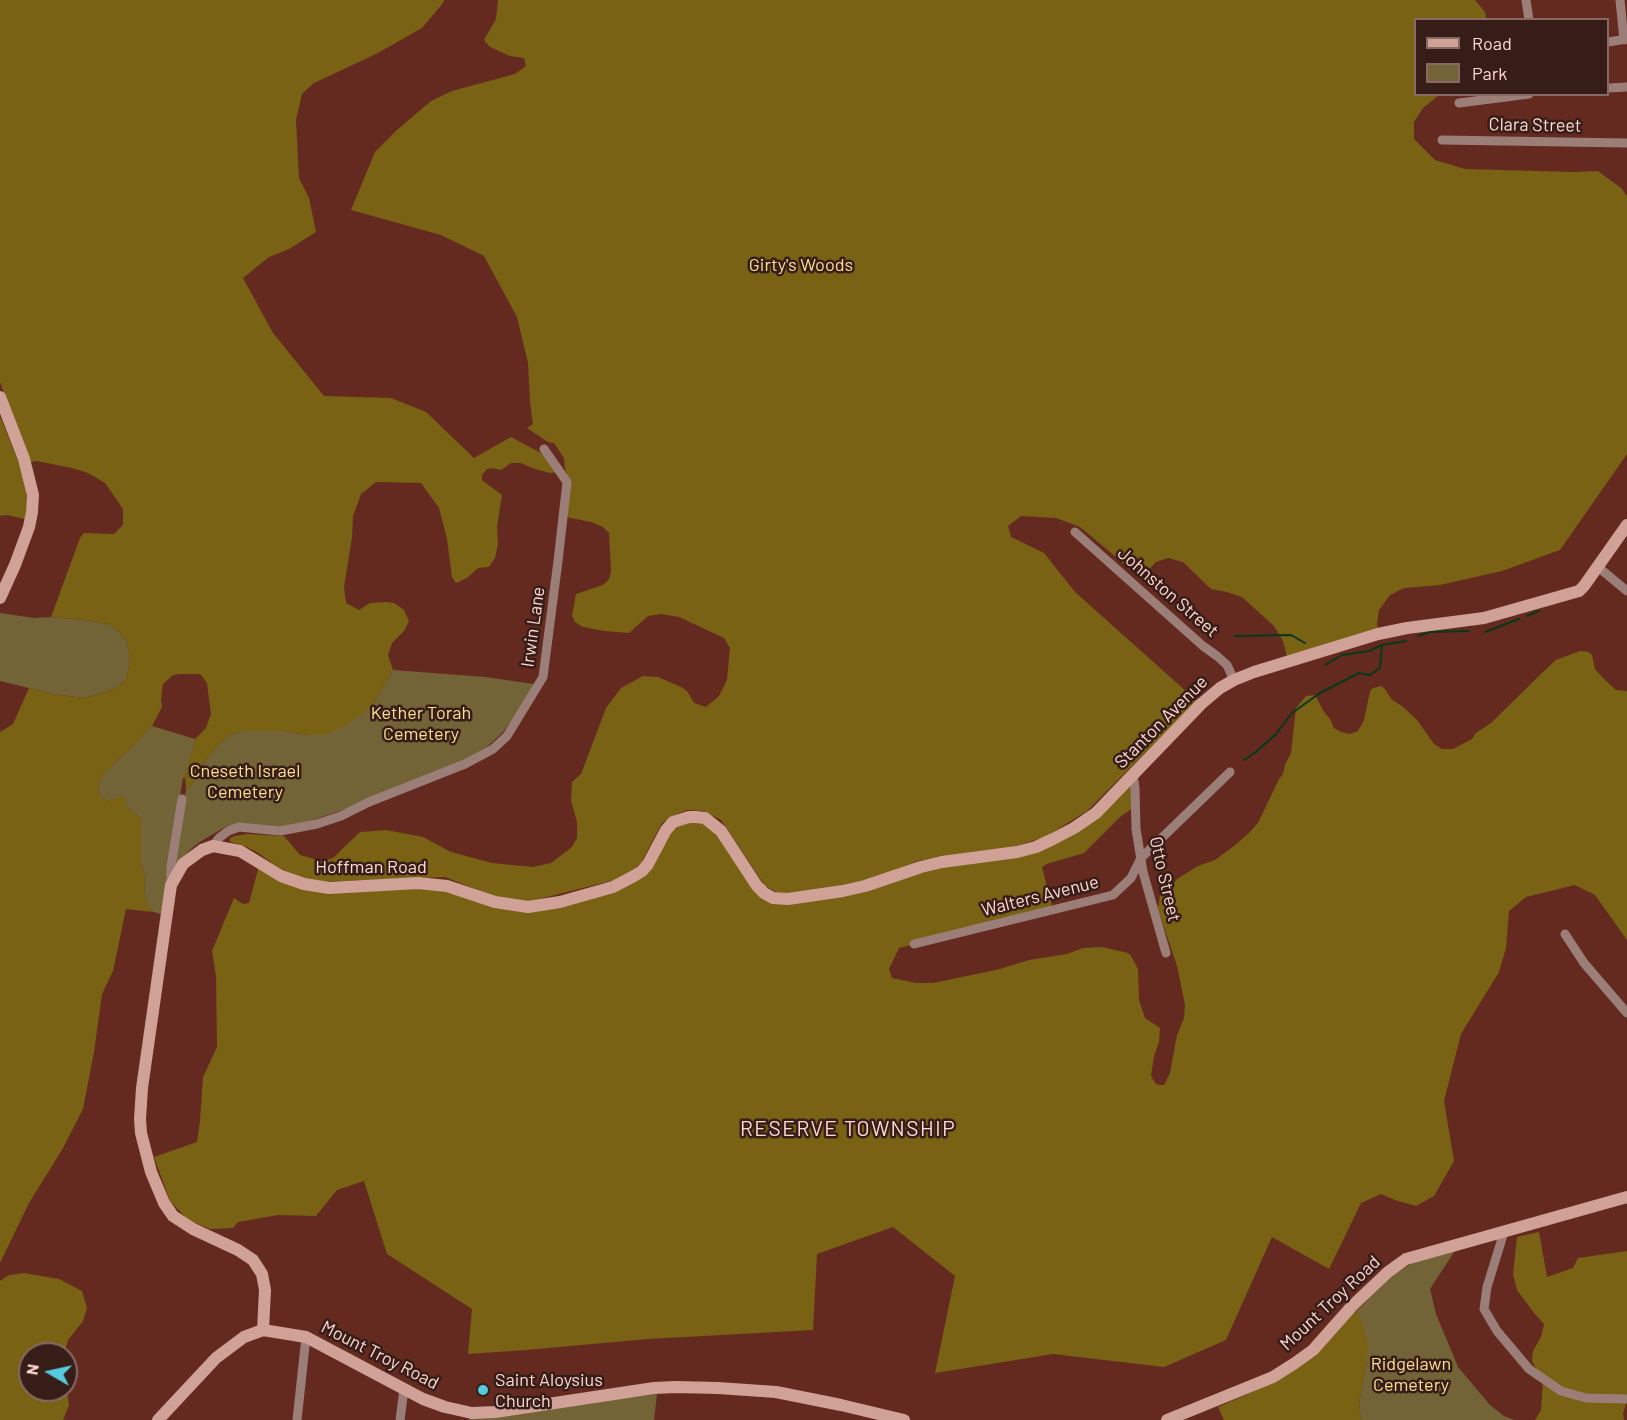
<!DOCTYPE html>
<html>
<head>
<meta charset="utf-8">
<style>
  body { margin:0 }
  #map { position:relative; width:1627px; height:1420px; overflow:hidden; background:#642a20; font-family:Barlow,sans-serif }
  canvas { display:block }
  .legend { position:absolute; left:1414px; top:18px; width:195px; height:78px; box-sizing:border-box; background:#371d18; border:2px solid #876862; margin:0; padding:8px 10px; list-style:none; font-size:18px; color:#ffd9d2 }
  .legend li { display:flex; align-items:center; gap:12px; height:30px }
  .legend b { width:30px; border:2px solid #876862 }
  .north { position:absolute; left:18px; top:1342px; width:60px; height:60px; box-sizing:border-box; background:#371d18; border:2px solid #876862; border-radius:50%; rotate:279deg; font-size:16px; font-weight:700; line-height:24px; text-align:center; color:#ffd9d2 }
  .north::after { content:''; display:block; margin:auto; width:21px; height:27px; background:#55cade; clip-path:polygon(50% 0,100% 100%,50% 72%,0 100%) }
</style>
</head>
<body>
<div id="map">
<canvas width="1627" height="1420"></canvas>
<ul class="legend">
<li><b style="height:8px;background:#d0a197"></b>Road</li>
<li><b style="height:16px;background:#736438"></b>Park</li>
</ul>
<div class="north">N</div>
</div>
<script>
const context = document.querySelector('canvas').getContext('2d');
context.lineJoin = 'round';
function paint(path, color) {
  context.fillStyle = color;
  context.fill(path, 'evenodd');
}
function shape(rows) {
  const path = new Path2D();
  for (const r of rows) {
    path.moveTo(r[0], r[1]);
    for (let i = 2; i < r.length; i += 2) path.lineTo(r[i], r[i + 1]);
  }
  return path;
}
function strokePath(path, color, width, dash) {
  context.strokeStyle = color;
  context.lineWidth = width;
  context.lineCap = dash ? 'butt' : 'round';
  context.setLineDash(dash || []);
  context.stroke(path);
}
function label(font, color, halo, rows, align = 'center') {
  context.font = font + ' Barlow,sans-serif';
  context.lineWidth = 5;
  context.setLineDash([]);
  context.textBaseline = 'middle';
  context.strokeStyle = halo;
  context.fillStyle = color;
  for (const [text, x, y, turn = 0] of rows) {
    context.save();
    context.translate(x, y);
    context.rotate((+turn || 0) * Math.PI / 180);
    context.textAlign = isNaN(turn) ? turn : align;
    if (halo) context.strokeText(text, 0, 0);
    context.fillText(text, 0, 0);
    context.restore();
  }
}
paint(shape([
  [0,613,34,618,51,617,93,621,107,624,119,631,127,641,130,660,126,680,114,689,85,698,58,695,0,681],
  [393,670,485,677,534,684,517,714,503,732,488,746,467,759,349,808,301,824,282,828,227,826,201,841,192,848,174,867,186,789,189,789,206,760,218,745,230,735,243,731,282,731,307,735,372,706],
  [152,726,195,739,190,760,185,778,183,778,161,914,153,912,147,905,145,896,144,871,141,863,141,819,126,807,123,797,107,801,100,796,98,789,100,779,113,764,128,751],
  [1456,1249,1430,1289,1436,1314,1458,1367,1490,1405,1504,1416,1514,1420,1361,1420,1359,1403,1367,1361,1356,1311,1393,1275,1409,1265,1433,1255],
  [657,1394,654,1420,469,1420,469,1418]
]), '#736438');
paint(shape([
  [0,0,444,0,443,3,422,28,376,54,314,83,302,94,296,120,299,178,309,198,316,232,289,249,269,257,243,278,273,333,324,396,391,398,426,412,474,458,511,437,541,453,557,472,550,473,535,469,521,463,511,463,501,470,493,468,487,469,482,475,482,480,502,495,497,527,498,544,495,558,489,567,478,568,467,578,456,583,452,577,447,539,439,508,421,483,376,482,361,494,353,516,352,537,344,587,346,603,359,610,370,603,386,602,394,603,404,610,409,621,404,631,392,643,388,655,393,670,372,706,348,724,326,735,307,735,282,731,243,731,230,735,218,745,206,760,189,789,186,789,185,778,195,739,206,728,211,714,207,683,200,674,181,674,173,675,163,684,161,699,162,707,152,726,128,751,113,764,100,779,98,789,100,796,107,801,125,796,126,807,141,819,141,863,144,871,145,896,147,905,153,912,126,909,113,971,102,994,94,1052,83,1109,63,1148,29,1203,0,1263,0,732,13,724,29,688,58,695,85,698,114,689,126,680,130,660,127,641,119,631,107,624,93,621,51,617,80,538,84,533,114,534,123,525,123,509,105,483,88,473,72,468,37,461,30,462,0,382],
  [498,0,1475,0,1485,12,1486,19,1416,20,1416,94,1439,95,1423,108,1414,122,1414,139,1435,160,1465,169,1573,172,1598,171,1621,188,1627,196,1627,454,1560,550,1502,571,1440,585,1404,588,1390,595,1379,610,1377,624,1378,629,1287,657,1283,641,1274,626,1242,597,1227,592,1211,589,1183,562,1168,558,1156,562,1141,578,1080,527,1056,518,1021,516,1008,526,1011,537,1044,553,1075,592,1197,701,1087,811,1045,837,1013,847,918,861,861,883,790,894,776,892,765,886,721,820,704,811,687,810,672,816,662,823,641,863,630,873,619,879,527,902,498,898,445,877,321,882,296,877,276,866,257,852,242,845,230,842,230,838,235,836,247,834,284,836,300,855,321,861,333,858,360,832,386,830,423,837,451,852,492,863,533,867,551,863,572,847,577,838,577,822,571,801,572,782,581,774,606,708,621,688,643,676,658,677,681,687,687,691,694,703,706,707,719,696,727,680,730,648,724,638,679,617,661,614,648,616,629,633,604,631,583,627,575,622,572,616,576,594,603,585,609,579,611,571,609,533,603,527,591,522,566,517,569,480,565,469,564,458,554,443,548,442,527,428,533,424,530,402,528,363,517,317,484,256,441,235,351,210,375,152,397,130,431,101,452,91,515,74,526,66,524,58,510,56,490,47,484,40,496,19],
  [0,416,25,478,27,501,25,519,7,515,0,516],
  [1580,651,1589,652,1592,655,1595,669,1604,679,1616,690,1627,691,1627,940,1595,895,1575,885,1526,897,1509,911,1506,948,1499,972,1461,1034,1444,1101,1454,1161,1434,1196,1416,1206,1395,1200,1381,1194,1361,1203,1329,1269,1272,1237,1226,1340,1164,1367,1053,1354,935,1373,955,1276,893,1227,817,1254,813,1330,648,1339,526,1350,468,1354,472,1309,387,1254,364,1181,337,1190,316,1216,278,1215,238,1222,233,1228,210,1229,188,1220,170,1201,154,1157,197,1142,200,1121,203,1077,217,1047,216,976,212,951,234,898,243,904,249,903,260,862,304,884,418,883,528,907,634,876,666,830,705,818,757,886,788,899,921,867,1017,852,1074,828,1133,775,1135,807,1121,816,1084,853,1047,864,1042,867,1053,910,899,948,889,969,892,978,916,983,933,983,1000,969,1029,960,1067,954,1083,948,1102,947,1128,953,1131,956,1138,969,1139,1000,1145,1018,1160,1028,1159,1042,1154,1056,1151,1076,1156,1084,1160,1085,1164,1085,1170,1073,1177,1035,1184,1018,1185,1005,1177,966,1158,909,1160,895,1174,883,1177,879,1198,866,1215,860,1234,846,1249,833,1258,823,1279,779,1283,774,1285,765,1291,753,1296,708,1306,696,1315,695,1324,712,1330,719,1334,728,1341,732,1350,734,1358,731,1364,720,1370,691,1373,688,1381,686,1385,689,1392,700,1402,706,1417,720,1434,744,1442,749,1453,749,1472,739,1476,733,1491,723,1542,673,1556,660],
  [1539,1232,1547,1277,1573,1268,1578,1258,1627,1251,1627,1401,1623,1413,1624,1420,1535,1420,1541,1410,1543,1382,1532,1361,1533,1351,1541,1337,1544,1324,1534,1313,1517,1290,1513,1274,1517,1237],
  [24,1273,59,1279,82,1291,87,1308,83,1321,68,1340,64,1354,30,1354,30,1390,66,1390,66,1383,69,1405,63,1420,0,1420,0,1281,9,1275],
  [1356,1311,1362,1322,1368,1343,1367,1361,1359,1403,1361,1420,1224,1420,1218,1407,1259,1389]
]), '#796214');
strokePath(shape([
  [1527,616,1539,611],
  [1485,632,1519,619],
  [1235,636,1291,635,1305,643],
  [1418,636,1430,632,1469,631],
  [1325,665,1342,655,1369,651,1382,645,1406,641],
  [1244,760,1256,752,1276,734,1292,713,1320,693,1359,673,1370,675,1380,668,1382,645]
]), '#063919', 2);
strokePath(shape([
  [1526,0,1529,20],
  [1620,0,1624,40],
  [1608,42,1627,39],
  [1608,88,1627,87],
  [1459,103,1529,94],
  [1442,140,1627,143],
  [1075,532,1203,646,1217,656,1227,665,1234,680],
  [1598,567,1627,591],
  [1133,775,1135,788,1136,829,1143,872,1166,953],
  [213,846,219,838,228,831,239,827,280,831,317,824,341,816,369,802,465,764,493,749,507,736,543,677,558,561,567,482,544,449],
  [171,883,171,867,182,799],
  [1565,934,1584,963,1627,1013],
  [914,944,1113,895,1131,878,1141,858,1230,772],
  [1504,1232,1487,1287,1484,1309,1497,1331,1529,1369,1561,1391,1586,1398,1627,1399],
  [297,1420,306,1337],
  [400,1420,404,1389]
]), '#9c7e78', 9);
strokePath(shape([
  [0,397,24,459,33,495,32,512,29,527,15,565,0,598],
  [263,1330,265,1290,262,1274,253,1260,238,1250,193,1229,173,1216,164,1203,151,1172,141,1133,140,1119,142,1088,171,885,183,864,202,850,213,846,240,851,281,876,304,884,329,888,418,883,447,886,495,902,528,907,560,902,613,887,634,876,642,871,648,864,666,830,673,822,689,817,696,817,705,818,721,831,757,886,764,893,773,898,788,899,843,891,865,886,921,867,942,862,1017,852,1036,847,1053,839,1074,828,1096,813,1201,704,1220,688,1234,680,1254,672,1378,634,1407,628,1484,618,1579,591,1584,586,1627,525],
  [158,1420,216,1358,244,1337,263,1330,306,1337,423,1399,445,1407,472,1413,495,1412,654,1388,675,1387,718,1388,776,1392,841,1405,904,1420],
  [1167,1420,1273,1377,1295,1363,1313,1350,1352,1306,1388,1272,1406,1259,1627,1197]
]), '#d0a197', 12);
for (const [x, y, r, color] of [
  [483,1390,6,"#55cade"]
]) {
  const dot = new Path2D();
  dot.arc(x, y, r, 0, 2 * Math.PI);
  context.fillStyle = color;
  context.fill(dot);
  strokePath(dot, '#371d18', 2);
}
label('18px', '#ffd9d2', '#371d18', [
  ["Clara Street",1535,125,1],
  ["Johnston Street",1168,592,41],
  ["Irwin Lane",533,627,-82],
  ["Stanton Avenue",1161,722,-45],
  ["Hoffman Road",371,867],
  ["Otto Street",1165,879,77],
  ["Walters Avenue",1040,896,-14],
  ["Mount Troy Road",1330,1303,-43],
  ["Mount Troy Road",380,1355,27]
]);
label('18px', '#fbe093', '#371d18', [
  ["Girty's Woods",801,265],
  ["Kether Torah",421,713],
  ["Cemetery",421,734],
  ["Cneseth Israel",245,771],
  ["Cemetery",245,792],
  ["Ridgelawn",1411,1364],
  ["Cemetery",1411,1385]
]);
label('18px', '#ffd9d2', '#371d18', [
  ["Saint Aloysius",495,1380],
  ["Church",495,1401]
], 'left');
context.letterSpacing = '1.5px';
label('21px', '#ffd9d2', '#371d18', [
  ["RESERVE TOWNSHIP",848,1129]
]);
context.letterSpacing = '0px';
</script>
</body>
</html>
